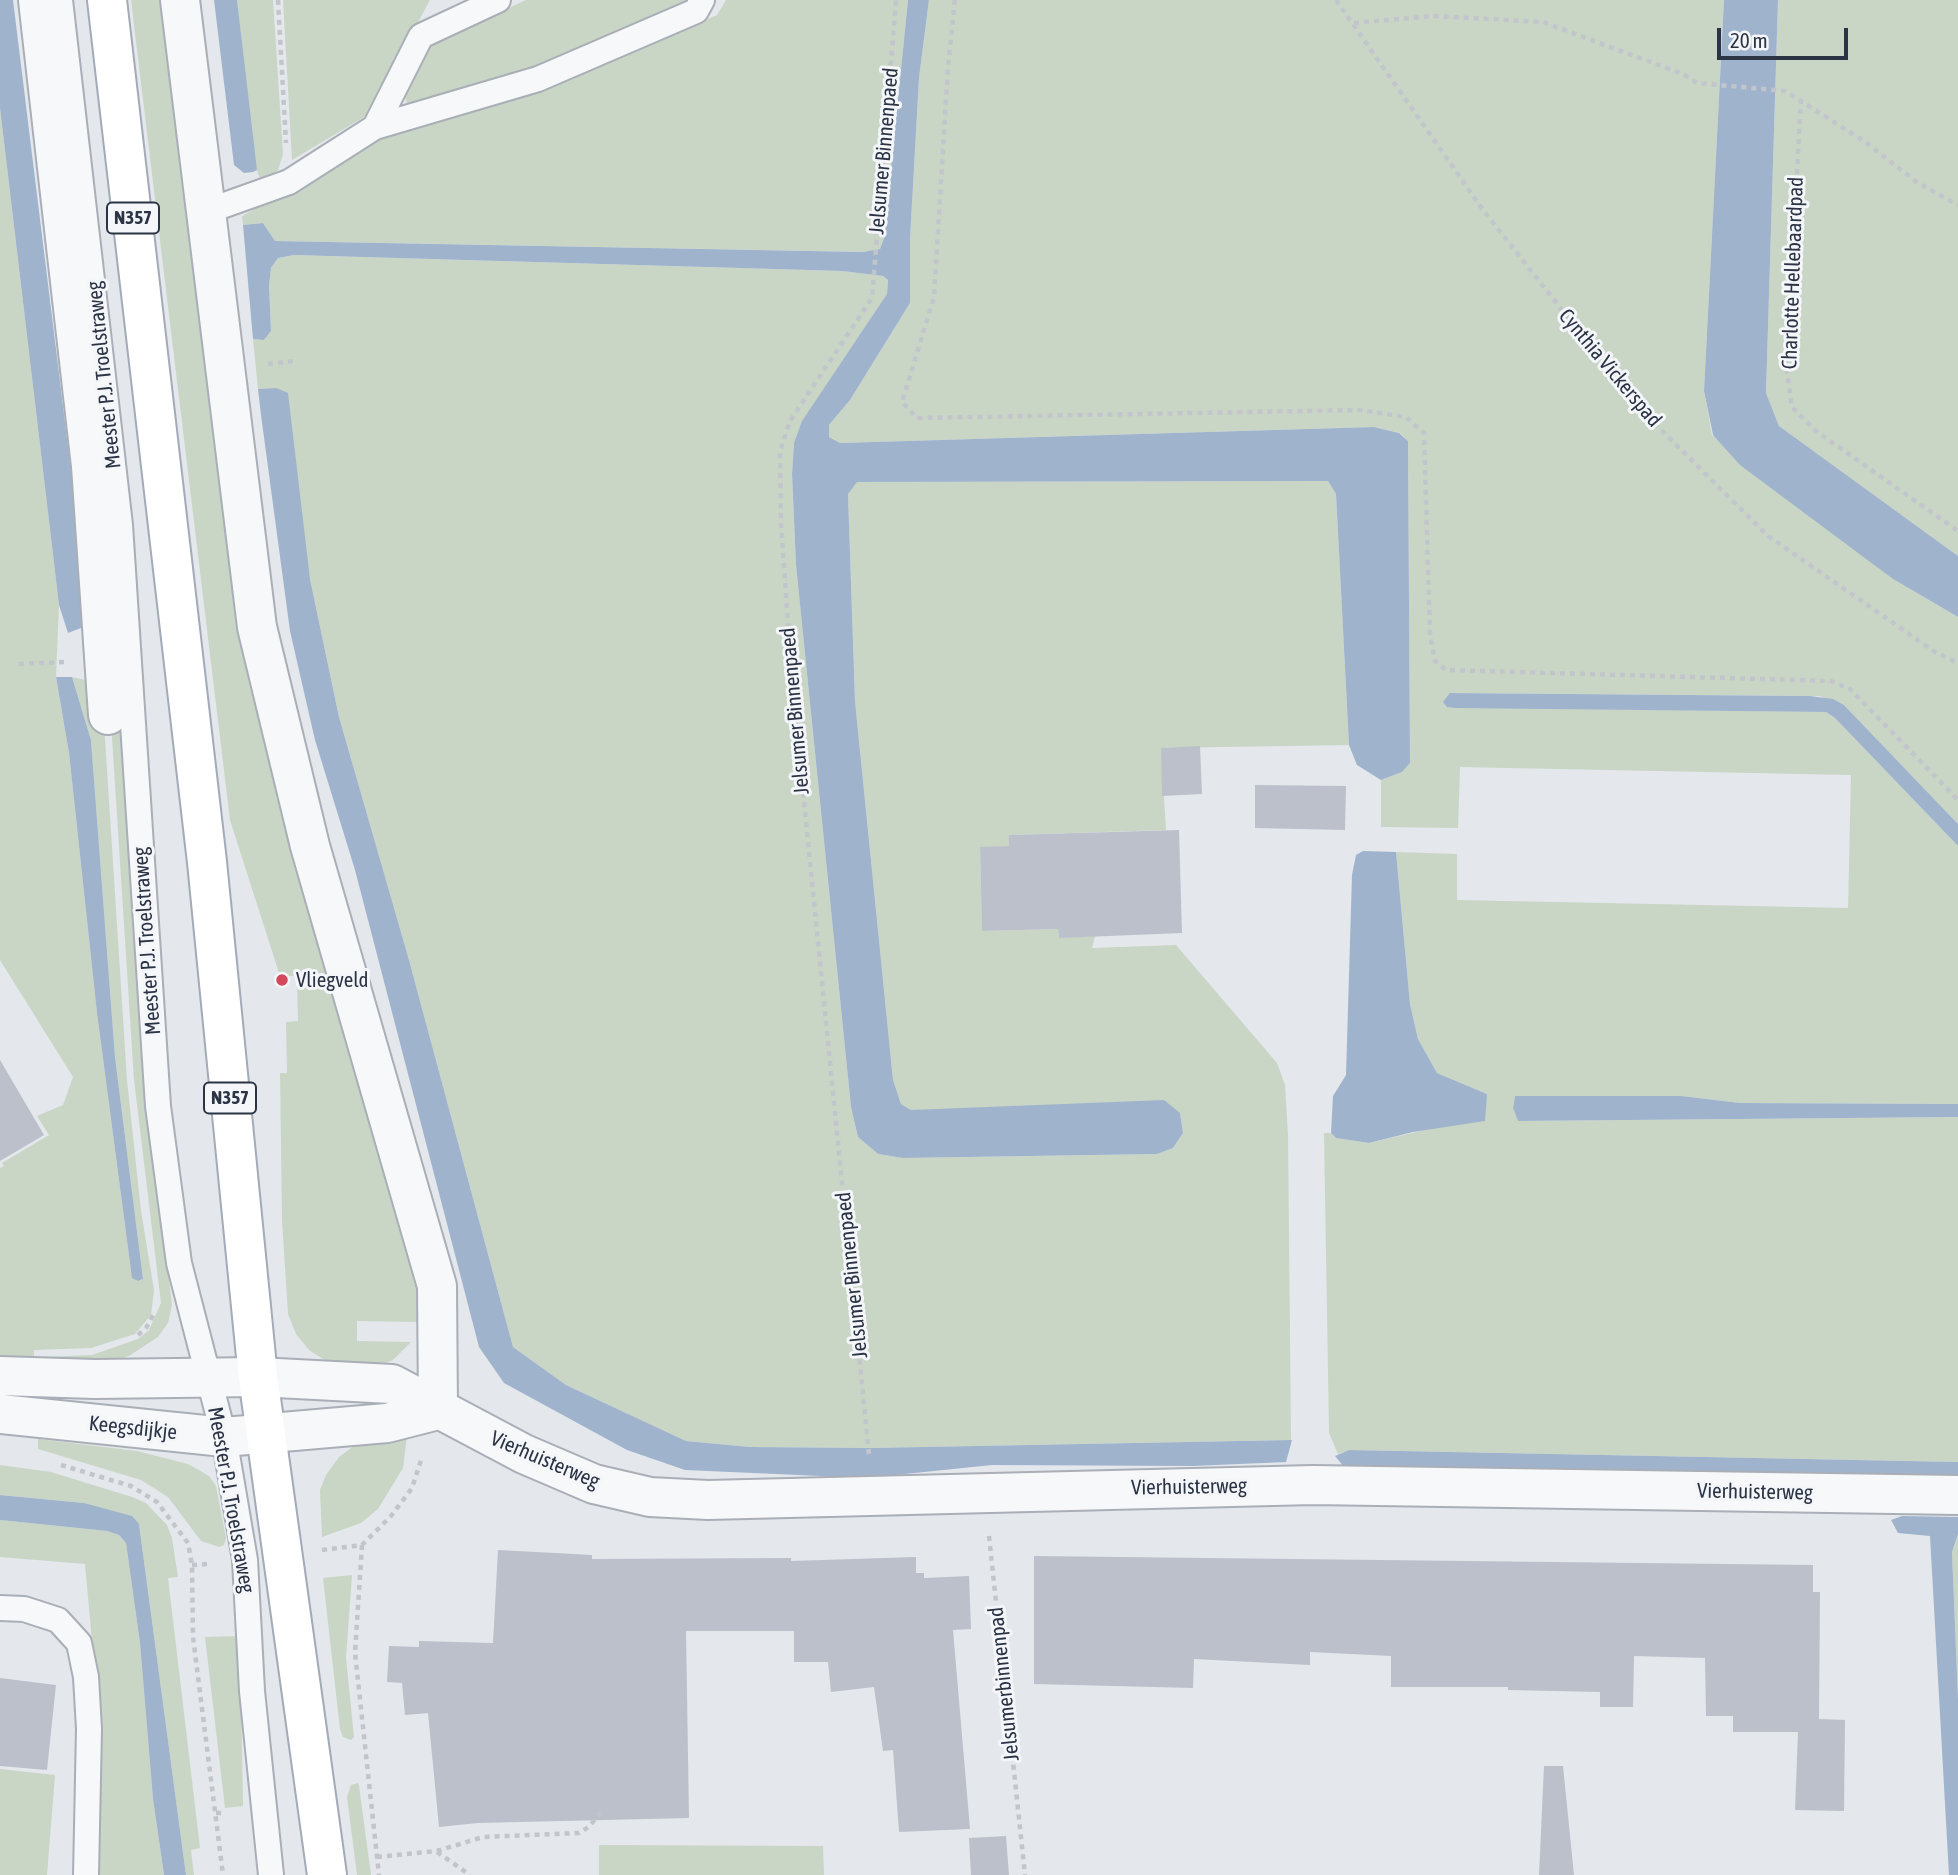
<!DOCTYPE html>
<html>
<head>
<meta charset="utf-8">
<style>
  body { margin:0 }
  #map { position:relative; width:1958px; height:1875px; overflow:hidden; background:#e4e7ec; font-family:"Asap Condensed",sans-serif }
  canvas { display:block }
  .scale { position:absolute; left:1717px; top:28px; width:131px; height:32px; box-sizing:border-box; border:4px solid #2b3445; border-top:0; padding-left:9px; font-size:21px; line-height:24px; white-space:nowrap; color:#2b3445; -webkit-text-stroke:5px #f4f6f9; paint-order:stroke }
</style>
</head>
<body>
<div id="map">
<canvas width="1958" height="1875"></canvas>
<div class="scale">20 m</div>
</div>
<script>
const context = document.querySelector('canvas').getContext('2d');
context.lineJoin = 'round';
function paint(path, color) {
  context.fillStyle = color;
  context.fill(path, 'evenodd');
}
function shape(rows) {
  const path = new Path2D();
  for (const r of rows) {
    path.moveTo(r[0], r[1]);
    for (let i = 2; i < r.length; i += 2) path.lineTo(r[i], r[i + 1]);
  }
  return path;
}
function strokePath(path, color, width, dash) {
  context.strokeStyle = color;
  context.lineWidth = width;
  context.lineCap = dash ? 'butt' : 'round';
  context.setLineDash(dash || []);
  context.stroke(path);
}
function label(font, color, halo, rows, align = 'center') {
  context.font = font + ' "Asap Condensed",sans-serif';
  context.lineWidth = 6;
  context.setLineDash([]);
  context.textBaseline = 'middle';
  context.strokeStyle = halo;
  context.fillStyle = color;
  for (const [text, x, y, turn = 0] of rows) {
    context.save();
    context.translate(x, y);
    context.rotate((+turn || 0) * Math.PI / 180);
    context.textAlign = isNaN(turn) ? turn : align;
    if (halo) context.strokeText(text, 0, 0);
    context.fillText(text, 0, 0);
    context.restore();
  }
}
paint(shape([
  [131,0,162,0,231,571,248,678,291,843,333,976,285,976,285,973,279,973,230,820],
  [237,0,273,0,283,154,278,170,261,182,254,162],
  [283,0,430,0,369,114,292,160],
  [526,0,688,0,685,5,535,69,408,106,404,94,429,45],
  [726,0,908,0,884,238,880,249,871,252,275,241,263,223,243,225,242,216,388,134,532,93,717,15],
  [929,0,1724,0,1704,391,1712,435,1893,579,1958,617,1958,824,1844,705,1819,696,1451,693,1447,707,1826,712,1835,718,1958,846,1958,1104,1740,1103,1681,1096,1515,1096,1513,1108,1518,1121,1958,1117,1958,1462,1349,1450,1338,1454,1329,1433,1324,1133,1331,1133,1336,1138,1369,1143,1438,1127,1487,1094,1437,1073,1418,1039,1410,1004,1396,852,1457,854,1457,900,1848,908,1851,775,1460,767,1458,828,1381,827,1381,780,1402,772,1410,763,1408,441,1400,433,1374,427,840,443,829,437,829,425,850,400,910,303,910,239,919,78],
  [1778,0,1958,0,1958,556,1779,426,1766,393],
  [0,108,59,605,56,677,69,753,97,1013,131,1271,138,1281,143,1279,115,1057,91,740,72,677,90,681,104,723,127,1080,141,1211,154,1290,151,1315,135,1334,91,1348,34,1350,34,1365,0,1364,0,1168,4,1166,2,1163,49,1135,37,1116,63,1105,73,1077,0,960],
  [294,255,842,271,883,276,888,280,887,294,794,443,792,474,796,565,851,1107,858,1137,878,1154,903,1158,1157,1154,1173,1148,1183,1133,1180,1113,911,1110,901,1104,893,1080,855,701,848,494,856,482,1328,481,1336,494,1349,745,1161,748,1166,830,1009,835,1009,846,980,848,982,931,1058,929,1059,938,1095,936,1092,948,1176,945,1277,1063,1285,1085,1288,1135,1291,1440,870,1448,750,1447,686,1441,566,1385,513,1347,409,960,339,717,310,579,276,388,258,389,253,339,264,340,271,331,269,285,271,268,278,258],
  [111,722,121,730,145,1078,172,1305,168,1323,158,1337,129,1356,112,1362,44,1366,43,1357,92,1355,138,1339,149,1330,161,1303,134,1080],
  [297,982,335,982,420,1303,420,1322,357,1321,357,1341,411,1342,393,1360,373,1368,326,1361,309,1350,296,1334,288,1314,282,1220,280,1073,287,1073,286,1022,298,1021],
  [407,1435,403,1468,378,1509,361,1523,322,1537,320,1490,326,1475,339,1457,358,1443],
  [38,1439,137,1451,188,1464,209,1476,216,1486,226,1538,224,1545,219,1547,201,1541,168,1497,141,1480,38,1449],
  [0,1465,51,1472,132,1497,146,1503,167,1525,172,1538,178,1577,168,1578,200,1848,191,1850,194,1875,186,1875,139,1524,84,1503,0,1495],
  [0,1520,107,1531,119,1535,126,1543,140,1643,153,1799,164,1875,98,1875,100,1729,85,1564,0,1557],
  [1958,1534,1958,1698,1952,1552],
  [352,1575,346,1658,354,1737,351,1740,343,1737,340,1729,323,1578],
  [240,1636,243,1806,225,1808,205,1637],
  [0,1769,55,1775,47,1875,0,1875],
  [358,1783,359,1786,371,1875,357,1875,347,1797,351,1785],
  [599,1845,823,1846,824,1875,599,1875]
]), '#c9d6c5');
paint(shape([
  [0,0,13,0,88,609,86,626,68,633,59,605,0,108],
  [214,0,237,0,257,170,253,172,244,173,234,165],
  [908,0,929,0,919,78,910,239,910,303,850,400,829,425,829,437,840,443,1374,427,1399,433,1408,441,1410,763,1402,772,1381,780,1357,765,1349,745,1336,494,1328,481,857,482,848,494,855,701,893,1080,901,1104,911,1110,1164,1100,1180,1113,1183,1133,1173,1148,1157,1154,903,1158,878,1154,858,1137,851,1107,796,565,792,474,794,443,802,421,887,294,888,280,883,276,842,271,294,255,278,258,271,268,269,285,271,331,264,340,253,339,243,225,263,223,275,241,863,252,880,249,884,238],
  [1724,0,1778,0,1766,393,1779,426,1958,556,1958,617,1893,579,1740,465,1713,435,1704,391],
  [276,388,288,393,310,579,339,717,409,960,513,1347,566,1385,686,1441,750,1447,870,1448,1292,1440,1286,1462,1193,1466,992,1465,866,1478,685,1470,627,1450,504,1383,479,1347,355,870,315,740,290,631,261,415,258,389],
  [56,677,72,677,91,740,115,1057,143,1279,138,1281,132,1278,131,1271,97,1013,69,753],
  [1450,693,1810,696,1833,699,1844,705,1958,824,1958,846,1835,718,1826,712,1455,708,1447,707,1443,702],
  [1363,851,1396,852,1410,1004,1418,1039,1437,1073,1487,1094,1485,1121,1413,1132,1369,1143,1336,1138,1331,1133,1333,1096,1346,1075,1352,875,1356,855],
  [1515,1096,1681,1096,1740,1103,1958,1104,1958,1117,1518,1121,1513,1108],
  [1349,1450,1958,1462,1958,1480,1344,1467,1335,1456],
  [0,1495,84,1503,132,1516,139,1524,186,1875,164,1875,153,1799,140,1643,126,1543,119,1535,107,1531,0,1520],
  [1902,1516,1958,1517,1958,1534,1952,1552,1958,1698,1958,1875,1949,1875,1930,1536,1898,1533,1891,1520]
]), '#9fb4cc');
paint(shape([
  [1200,746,1202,794,1162,796,1161,748],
  [1255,785,1346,786,1345,830,1255,828],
  [1179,830,1182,933,1059,938,1058,929,982,931,980,847,1009,846,1009,835],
  [0,1060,44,1135,0,1161],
  [498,1550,592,1555,592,1559,791,1558,791,1561,916,1557,916,1573,924,1573,924,1578,969,1576,971,1629,953,1630,970,1829,899,1832,893,1750,883,1751,874,1687,831,1692,828,1662,794,1662,794,1631,686,1631,689,1818,478,1823,439,1827,428,1713,405,1715,402,1683,387,1682,389,1646,419,1647,419,1641,493,1643],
  [1034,1556,1813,1565,1813,1592,1820,1592,1819,1719,1845,1720,1844,1811,1795,1810,1798,1732,1733,1732,1733,1716,1706,1716,1705,1658,1634,1656,1633,1707,1600,1707,1600,1692,1508,1690,1508,1687,1391,1687,1391,1656,1310,1652,1310,1665,1194,1659,1193,1688,1034,1684],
  [0,1678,56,1685,47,1770,0,1766],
  [1544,1766,1563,1766,1574,1875,1539,1875],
  [1006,1836,1009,1875,971,1875,969,1838]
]), '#bbc0ca');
const lane = shape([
  [60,0,120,525,158,1106,179,1263,224,1437,245,1560,252,1691,271,1875],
  [375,127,421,36,498,0],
  [205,212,289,182,375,127,538,79,696,11,702,0],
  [0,1608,24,1609,58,1620,79,1643,86,1677,89,1729,86,1875]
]);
const street = shape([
  [38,0,91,466,108,715],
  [180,0,257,627,310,846,437,1286,438,1410],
  [0,1376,95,1379,258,1377,392,1384,524,1454,594,1484,650,1497,708,1500,1313,1485,1958,1495],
  [0,1414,224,1437,387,1423,438,1410]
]);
const primary = shape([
  [107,0,207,862,258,1377,327,1875]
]);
strokePath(lane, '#a9aeb7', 28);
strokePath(street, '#a9aeb7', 42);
strokePath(primary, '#a3abb8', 42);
strokePath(shape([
  [278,0,286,143],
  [955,0,948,67,934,297,902,402,917,418,1360,410,1406,417,1424,433,1430,635,1435,661,1446,670,1831,681,1850,689,1958,800],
  [1336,0,1483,210,1641,410,1768,536,1935,652,1958,663],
  [1354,23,1433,16,1543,22,1683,74,1697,83,1785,91,1864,141,1918,183,1958,205],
  [1801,99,1786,366,1792,407,1816,431,1958,531],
  [268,364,294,361],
  [19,664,65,662],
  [138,1335,146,1328,155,1312],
  [869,1454,793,691,781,525,780,451,790,421,872,298,896,0],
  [61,1465,131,1486,157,1502,188,1543,192,1565,193,1637,223,1875],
  [989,1536,1025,1875],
  [362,1545,355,1653,379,1875],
  [322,1550,362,1545,391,1516,412,1488,422,1457],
  [192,1565,209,1564],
  [216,1813,225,1813],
  [437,1852,470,1875],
  [377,1857,437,1851,483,1837,579,1833,590,1826,600,1812]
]), '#c2c5cb', 4.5, [5, 5]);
strokePath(lane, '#f7f8fa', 24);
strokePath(street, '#f7f8fa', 38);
strokePath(primary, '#fff', 38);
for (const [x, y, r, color] of [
  [282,980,7,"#d1495b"]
]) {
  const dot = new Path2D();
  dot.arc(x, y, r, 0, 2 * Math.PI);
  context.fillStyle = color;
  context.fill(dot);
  strokePath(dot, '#f4f6f9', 2.5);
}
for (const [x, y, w] of [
  [133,218,52],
  [230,1098,52]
]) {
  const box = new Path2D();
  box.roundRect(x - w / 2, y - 15.5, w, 31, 5);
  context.fillStyle = '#f4f6f9';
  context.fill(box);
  strokePath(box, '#2b3445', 2);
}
label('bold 19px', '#2b3445', null, [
  ["N357",133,218],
  ["N357",230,1098]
]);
label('21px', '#2b3445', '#f4f6f9', [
  ["Jelsumer Binnenpaed",884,151,-85],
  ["Charlotte Hellebaardpad",1793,273,-88],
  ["Cynthia Vickerspad",1610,368,50],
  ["Meester P.J. Troelstraweg",104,375,-96],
  ["Jelsumer Binnenpaed",795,711,-95],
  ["Meester P.J. Troelstraweg",147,941,-94],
  ["Jelsumer Binnenpaed",852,1275,-96],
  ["Keegsdijkje",133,1428,6],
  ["Vierhuisterweg",545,1460,23],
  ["Vierhuisterweg",1189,1487,-1],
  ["Vierhuisterweg",1755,1492,1],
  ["Meester P.J. Troelstraweg",231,1500,80],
  ["Jelsumerbinnenpad",1004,1684,-96]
]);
label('21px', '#2b3445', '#f4f6f9', [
  ["Vliegveld",296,980]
], 'left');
</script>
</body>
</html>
